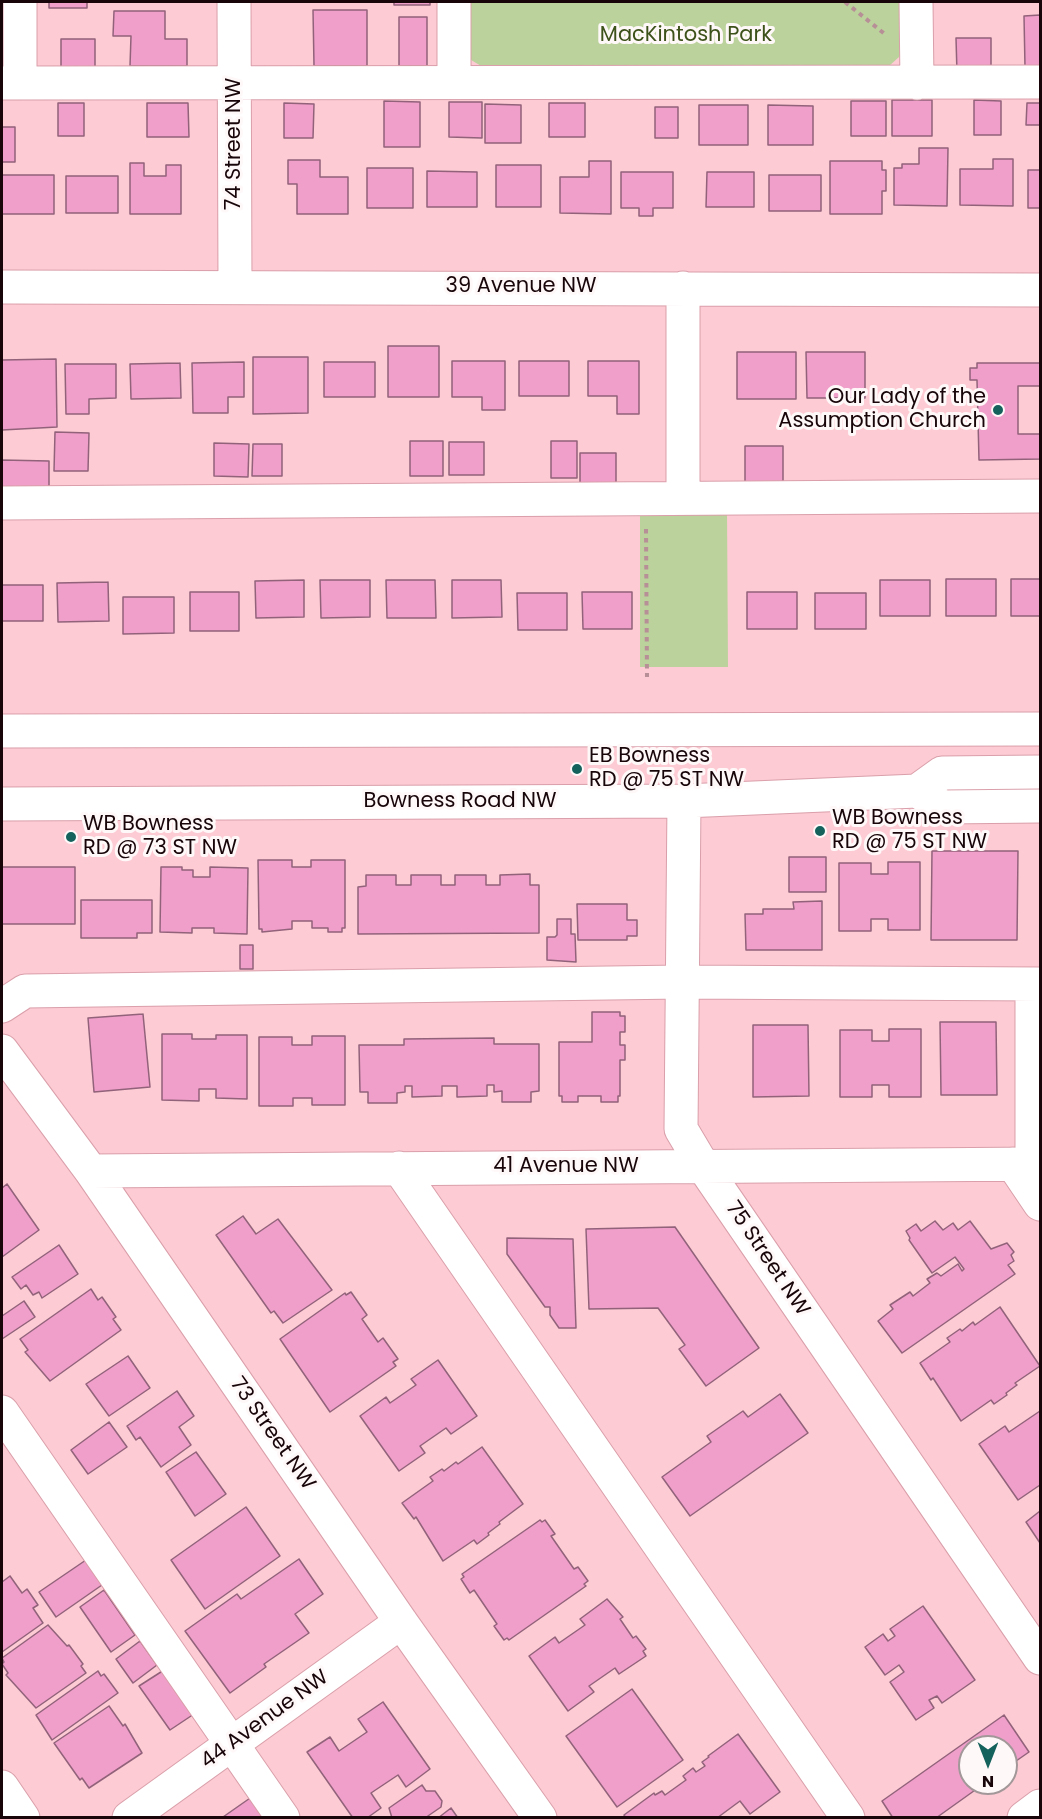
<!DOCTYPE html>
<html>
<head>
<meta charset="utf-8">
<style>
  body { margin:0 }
  #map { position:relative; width:1042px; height:1819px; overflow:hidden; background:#fccbd3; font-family:Poppins,sans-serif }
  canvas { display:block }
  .frame { position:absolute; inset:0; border:3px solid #170509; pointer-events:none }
  .north { position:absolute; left:958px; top:1735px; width:60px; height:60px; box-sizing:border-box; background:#fff8f9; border:2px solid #a29799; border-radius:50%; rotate:180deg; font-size:16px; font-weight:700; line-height:24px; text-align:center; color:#170509 }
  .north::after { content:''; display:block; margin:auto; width:21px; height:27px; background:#15625c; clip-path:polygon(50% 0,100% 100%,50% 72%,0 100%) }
</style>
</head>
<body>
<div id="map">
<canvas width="1042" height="1819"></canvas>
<div class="frame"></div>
<div class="north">N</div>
</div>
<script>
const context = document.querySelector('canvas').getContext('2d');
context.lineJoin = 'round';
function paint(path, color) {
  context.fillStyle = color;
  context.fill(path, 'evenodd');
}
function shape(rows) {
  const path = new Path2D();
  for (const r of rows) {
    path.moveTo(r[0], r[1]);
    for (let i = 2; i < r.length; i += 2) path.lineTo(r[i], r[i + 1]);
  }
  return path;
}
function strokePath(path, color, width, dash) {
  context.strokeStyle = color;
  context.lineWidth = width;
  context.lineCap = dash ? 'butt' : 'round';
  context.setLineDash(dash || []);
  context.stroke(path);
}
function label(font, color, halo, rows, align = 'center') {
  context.font = font + ' Poppins,sans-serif';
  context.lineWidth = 6;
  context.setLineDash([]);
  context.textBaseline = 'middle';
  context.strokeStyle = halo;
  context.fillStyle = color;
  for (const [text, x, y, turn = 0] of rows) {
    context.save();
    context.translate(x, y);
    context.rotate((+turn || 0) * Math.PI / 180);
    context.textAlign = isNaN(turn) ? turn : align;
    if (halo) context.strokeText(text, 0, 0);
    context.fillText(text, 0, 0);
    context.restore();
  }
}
paint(shape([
  [462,2,910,2,907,41,899,57,889,66,488,70,466,57],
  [640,511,727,511,728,667,640,667]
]), '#bbd29c');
const building = shape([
  [49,2,87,2,87,8,49,8,49,2],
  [394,2,430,2,430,5,394,5,394,2],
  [313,10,367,10,367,66,314,66,313,10],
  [114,11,165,11,165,39,187,39,187,66,130,66,131,36,113,36,114,11],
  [1040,15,1040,67,1025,67,1024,16,1040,15],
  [399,17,427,17,427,66,399,66,399,17],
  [956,38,991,38,991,73,957,73,956,38],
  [61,39,95,39,95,74,61,74,61,39],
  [892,100,932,100,932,136,892,136,892,100],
  [974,100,1001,101,1001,135,974,135,974,100],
  [384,101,420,102,420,147,384,147,384,101],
  [851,101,886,101,886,136,851,136,851,101],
  [449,102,482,102,482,138,449,137,449,102],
  [58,103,84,103,84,136,58,136,58,103],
  [147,103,188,103,189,137,147,137,147,103],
  [284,103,314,104,313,138,284,138,284,103],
  [549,103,585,103,585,137,549,137,549,103],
  [1027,103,1040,103,1040,125,1026,125,1027,103],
  [485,104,521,105,521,143,485,143,485,104],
  [699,105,748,105,748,145,699,145,699,105],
  [768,105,813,106,813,145,768,145,768,105],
  [655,107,678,107,678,138,655,138,655,107],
  [2,127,15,127,15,162,2,162,2,127],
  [919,148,948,148,947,206,894,205,894,168,902,168,902,164,919,164,919,148],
  [993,159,1013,159,1013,206,960,205,960,169,993,169,993,159],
  [288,160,320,160,320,177,348,177,348,214,297,214,297,184,288,184,288,160],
  [589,161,611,161,611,214,560,213,560,177,589,177,589,161],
  [830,161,882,161,882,170,886,170,886,191,882,191,882,214,830,214,830,161],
  [130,163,144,163,144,176,166,176,166,165,181,165,181,214,130,214,130,163],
  [496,165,541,165,541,207,496,207,496,165],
  [367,168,413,168,413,208,367,208,367,168],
  [1028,170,1040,170,1040,208,1028,208,1028,170],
  [427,171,477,172,477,207,427,207,427,171],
  [621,172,673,172,673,208,653,208,653,216,639,216,639,208,621,208,621,172],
  [707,172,754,172,754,207,706,207,707,172],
  [2,175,54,175,54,214,2,214,2,175],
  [769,175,821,175,821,211,769,211,769,175],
  [66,176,118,176,118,213,66,213,66,176],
  [388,346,439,346,439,397,388,397,388,346],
  [737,352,796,352,796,399,737,399,737,352],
  [806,352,865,352,865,398,807,398,806,352],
  [253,357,308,357,308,413,253,414,253,357],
  [56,359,57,427,2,430,2,360,56,359],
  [452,361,505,361,505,410,482,410,482,397,452,397,452,361],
  [519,361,569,361,569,396,519,396,519,361],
  [588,361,639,361,639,414,617,414,617,396,588,396,588,361],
  [244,362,244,397,228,397,228,413,193,413,192,363,244,362],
  [324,362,375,362,375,397,324,397,324,362],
  [180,363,181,398,131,399,130,364,180,363],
  [977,363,1040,363,1040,386,1018,386,1018,434,1040,434,1040,459,979,460,977,380,970,380,970,368,977,368,977,363],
  [65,364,116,364,116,398,89,399,89,414,66,414,65,364],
  [55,432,89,433,88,471,54,471,55,432],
  [410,441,443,441,443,476,410,476,410,441],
  [551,441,577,441,577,478,551,478,551,441],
  [449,442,484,442,484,475,449,475,449,442],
  [214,443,249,444,248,477,214,476,214,443],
  [253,444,282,444,282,476,252,476,253,444],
  [745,446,783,446,783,483,745,483,745,446],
  [580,453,616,453,616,489,580,489,580,453],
  [2,460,49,461,49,491,2,490,2,460],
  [946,579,996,579,996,616,946,616,946,579],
  [1011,579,1040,579,1040,616,1011,616,1011,579],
  [304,580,304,617,256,618,255,581,304,580],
  [320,580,370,580,370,617,321,618,320,580],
  [386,580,435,580,436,618,387,618,386,580],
  [452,580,501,580,502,617,452,618,452,580],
  [880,580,930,580,930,616,880,616,880,580],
  [108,582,109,621,58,622,57,583,108,582],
  [2,585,43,585,43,621,2,621,2,585],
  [190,592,239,592,239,631,190,631,190,592],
  [582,592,632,592,632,629,583,629,582,592],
  [747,592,797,592,797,629,747,629,747,592],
  [517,593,567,593,567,630,518,630,517,593],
  [815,593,866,593,866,629,815,629,815,593],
  [123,597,174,597,174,633,123,634,123,597],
  [932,851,1018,851,1017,940,931,940,932,851],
  [789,857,826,857,826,892,789,892,789,857],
  [258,860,292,860,292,867,311,867,311,860,345,860,345,928,342,928,342,932,328,932,328,928,312,928,312,921,292,921,292,929,262,932,262,929,259,929,258,860],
  [888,862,920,862,920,930,888,930,888,919,871,919,871,931,839,931,839,863,871,863,871,874,888,874,888,862],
  [2,867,75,867,75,924,2,924,2,867],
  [161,867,182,867,182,870,193,870,193,877,210,877,210,867,248,868,247,934,214,933,214,928,192,928,192,933,160,932,161,867],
  [530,874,530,885,539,885,539,933,358,934,358,887,366,886,366,875,396,875,396,885,411,885,411,875,441,875,441,885,455,885,455,875,486,875,486,885,500,885,500,875,530,874],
  [81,900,152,900,152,933,137,933,137,938,81,938,81,900],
  [822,901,822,950,746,950,745,914,763,914,763,909,794,909,793,902,822,901],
  [577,904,627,904,627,920,637,920,637,936,627,936,627,940,578,940,577,904],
  [557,919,571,919,571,934,575,934,576,962,547,960,547,937,555,937,557,935,557,919],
  [240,945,253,945,253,969,240,969,240,945],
  [592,1012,620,1012,620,1016,625,1016,625,1032,620,1032,620,1045,625,1045,625,1060,620,1060,620,1096,618,1096,618,1102,601,1102,601,1096,578,1096,578,1102,562,1102,562,1096,559,1096,559,1042,592,1042,592,1012],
  [143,1014,150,1087,94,1092,88,1018,143,1014],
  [940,1022,996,1022,997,1095,941,1095,940,1022],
  [753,1025,808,1025,809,1096,753,1097,753,1025],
  [889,1029,921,1029,921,1097,889,1097,889,1085,872,1085,872,1097,840,1097,840,1030,872,1030,872,1041,889,1041,889,1029],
  [162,1034,192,1034,192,1039,216,1039,216,1035,247,1035,247,1099,216,1098,216,1089,199,1089,199,1101,162,1100,162,1034],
  [312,1036,345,1036,345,1105,312,1105,312,1098,293,1098,293,1106,259,1106,259,1037,292,1037,292,1045,312,1045,312,1036],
  [494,1038,494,1044,539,1044,539,1091,531,1092,531,1102,502,1102,502,1091,494,1092,494,1085,487,1085,487,1096,457,1097,457,1086,442,1086,442,1096,412,1097,412,1086,405,1086,405,1092,397,1093,397,1103,368,1103,368,1092,360,1092,359,1045,404,1045,404,1039,494,1038],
  [7,1184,39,1230,2,1257,2,1188,7,1184],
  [243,1216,256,1234,278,1219,332,1290,283,1323,274,1311,271,1313,216,1235,243,1216],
  [935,1221,943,1230,953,1223,958,1230,970,1221,991,1249,1007,1243,1014,1252,1011,1255,1014,1261,1008,1265,1015,1274,902,1353,878,1321,893,1309,890,1305,910,1292,913,1296,930,1283,927,1279,937,1273,941,1276,958,1264,962,1271,964,1269,955,1257,932,1273,909,1240,910,1238,906,1231,916,1224,921,1231,935,1221],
  [675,1227,759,1348,706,1386,679,1349,685,1345,658,1308,589,1309,586,1229,675,1227],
  [507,1238,573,1239,576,1328,559,1328,550,1315,550,1307,545,1307,507,1254,507,1238],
  [59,1245,78,1274,42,1298,39,1292,33,1295,26,1285,21,1289,12,1277,59,1245],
  [91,1289,98,1300,102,1297,116,1317,113,1319,121,1330,50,1381,25,1352,28,1350,20,1339,91,1289],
  [351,1292,367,1315,362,1319,378,1342,383,1338,398,1359,393,1362,396,1366,330,1412,280,1339,345,1293,346,1295,351,1292],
  [24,1301,35,1317,2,1339,2,1316,24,1301],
  [1000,1307,1040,1366,1015,1383,1017,1385,1006,1393,1007,1395,994,1404,991,1400,961,1421,933,1378,931,1380,920,1363,950,1342,947,1338,960,1329,962,1331,973,1322,975,1325,1000,1307],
  [128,1356,150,1388,109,1416,86,1384,128,1356],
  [438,1360,477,1416,451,1434,446,1428,420,1446,425,1453,399,1471,360,1416,386,1397,390,1403,416,1385,411,1379,438,1360],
  [177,1391,194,1416,179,1427,191,1445,161,1467,140,1437,136,1440,127,1426,177,1391],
  [780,1394,808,1433,690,1516,662,1477,711,1442,707,1436,743,1411,748,1417,780,1394],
  [1040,1411,1040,1485,1018,1500,979,1444,1005,1426,1009,1432,1040,1411],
  [109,1422,127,1447,88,1474,71,1450,109,1422],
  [482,1447,523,1504,499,1522,500,1524,488,1533,489,1535,477,1544,474,1540,443,1561,416,1517,414,1519,402,1503,433,1481,430,1477,442,1469,444,1471,456,1462,458,1464,482,1447],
  [196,1452,226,1494,195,1516,166,1472,196,1452],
  [246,1507,280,1556,205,1609,171,1560,246,1507],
  [1040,1511,1040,1543,1026,1522,1040,1511],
  [540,1520,542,1522,545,1520,555,1534,551,1536,574,1569,578,1567,588,1581,584,1584,586,1586,509,1640,507,1638,504,1640,494,1626,497,1624,474,1590,470,1593,461,1579,464,1577,462,1574,540,1520],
  [299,1559,323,1594,295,1614,309,1633,264,1664,266,1667,230,1693,185,1631,237,1594,241,1599,299,1559],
  [86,1560,102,1585,56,1617,39,1592,86,1560],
  [10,1576,22,1593,27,1589,38,1605,33,1608,43,1623,2,1652,2,1582,10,1576],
  [104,1590,135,1635,111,1652,80,1607,104,1590],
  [607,1599,623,1617,620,1619,633,1638,636,1636,646,1649,643,1651,646,1656,619,1674,615,1668,589,1686,594,1692,568,1711,529,1656,555,1637,559,1643,585,1625,580,1619,607,1599],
  [923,1606,975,1680,942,1703,937,1696,929,1700,934,1708,916,1720,890,1682,904,1672,899,1665,885,1675,865,1647,883,1634,888,1641,895,1636,890,1629,923,1606],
  [48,1625,67,1646,69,1645,83,1664,81,1666,86,1673,36,1708,6,1675,8,1673,2,1664,4,1662,2,1658,48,1625],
  [140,1641,157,1665,133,1683,116,1659,140,1641],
  [164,1670,194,1714,170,1730,139,1686,164,1670],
  [98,1671,101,1676,104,1674,118,1693,52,1740,36,1715,98,1671],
  [632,1689,683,1760,617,1807,566,1736,632,1689],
  [383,1702,430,1769,406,1787,398,1775,371,1793,381,1808,367,1818,353,1818,307,1752,330,1737,339,1751,367,1732,358,1719,383,1702],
  [109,1706,123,1726,125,1724,142,1753,89,1788,82,1778,80,1780,54,1743,109,1706],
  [1004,1715,1029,1752,1006,1768,1006,1747,970,1747,970,1783,985,1783,936,1818,893,1818,882,1801,1004,1715],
  [738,1734,780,1792,750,1814,740,1801,717,1818,626,1818,624,1815,654,1793,655,1795,662,1791,665,1795,686,1780,683,1776,693,1768,696,1772,705,1766,702,1762,709,1757,708,1756,738,1734],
  [422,1785,426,1791,435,1791,442,1801,441,1807,425,1818,392,1818,389,1808,422,1785],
  [253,1796,269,1818,223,1818,223,1817,253,1796],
  [451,1808,458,1818,438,1818,451,1808]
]);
paint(building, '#ef9fc9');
strokePath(building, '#92627b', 1.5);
const minor = shape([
  [234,2,235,286],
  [454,2,454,82],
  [916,2,917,83],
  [2,83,1040,82],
  [20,83,20,2],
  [2,287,1040,290],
  [683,288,683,498],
  [2,503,1040,496],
  [2,731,1040,729],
  [917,791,942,773,1040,772],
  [684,801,681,1129,703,1166,1040,1658],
  [2,804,684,801,917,791,943,807,1040,806],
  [2,1006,25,991,682,982,1040,984],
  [2,1051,91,1171,401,1622,540,1818],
  [1013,1164,1040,1204],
  [1032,1164,1032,984],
  [399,1168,848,1818],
  [91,1171,1040,1164],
  [2,1412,283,1818],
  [2,1787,23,1818],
  [129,1818,401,1622],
  [1024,1818,1040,1806]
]);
strokePath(minor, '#da9faa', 35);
strokePath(shape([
  [845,2,886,35],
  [646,529,647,677]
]), '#b78f96', 4, [4.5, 4.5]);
strokePath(minor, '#fff', 33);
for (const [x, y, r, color] of [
  [998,410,6,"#15625c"],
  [577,769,6,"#15625c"],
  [820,831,6,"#15625c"],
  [71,837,6,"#15625c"]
]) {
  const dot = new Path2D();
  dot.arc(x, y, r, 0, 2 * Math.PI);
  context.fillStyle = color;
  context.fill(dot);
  strokePath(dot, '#fff8f9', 2);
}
label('21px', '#3d511a', '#fff8f9', [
  ["MacKintosh Park",686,36]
]);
label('21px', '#170509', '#fff8f9', [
  ["74 Street NW",235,144,-90],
  ["39 Avenue NW",521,287],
  ["Bowness Road NW",460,802],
  ["41 Avenue NW",566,1167],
  ["75 Street NW",767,1259,56],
  ["73 Street NW",272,1434,55],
  ["44 Avenue NW",265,1720,-36]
]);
label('21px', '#170509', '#fff8f9', [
  ["Our Lady of the",986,398,"right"],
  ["Assumption Church",986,422,"right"],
  ["EB Bowness",589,757],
  ["RD @ 75 ST NW",589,781],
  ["WB Bowness",832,819],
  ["RD @ 75 ST NW",832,843],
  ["WB Bowness",83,825],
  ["RD @ 73 ST NW",83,849]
], 'left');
</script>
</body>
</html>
